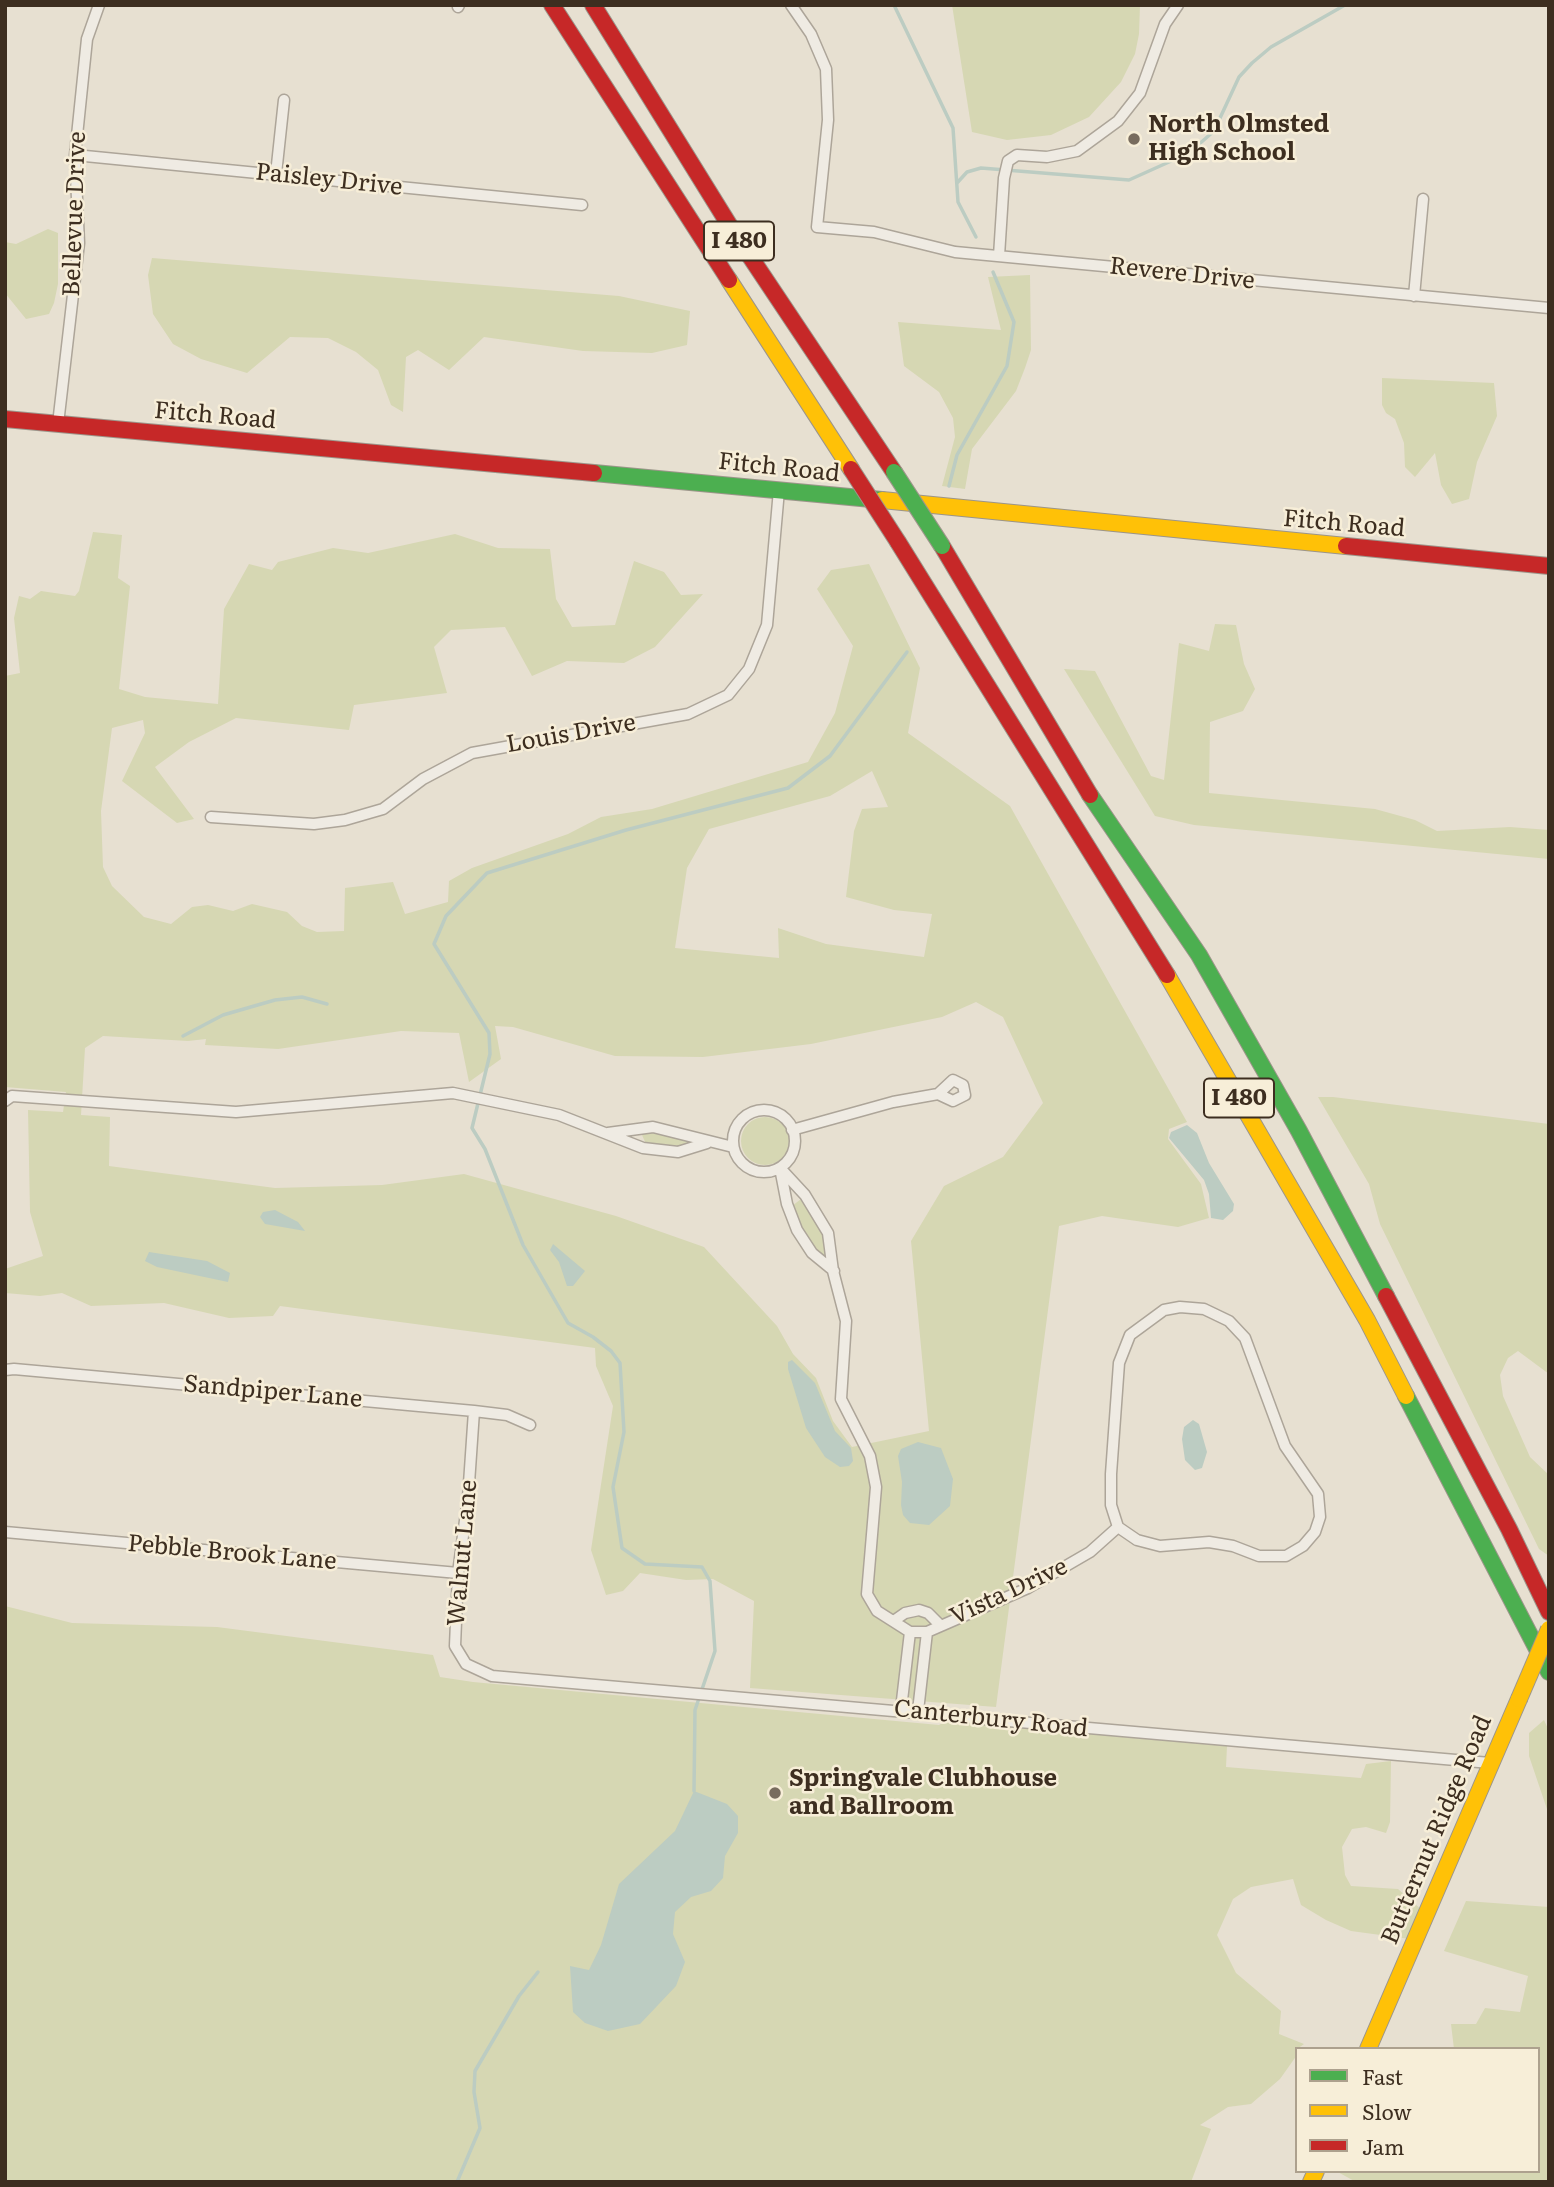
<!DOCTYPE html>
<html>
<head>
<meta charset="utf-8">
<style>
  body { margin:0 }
  #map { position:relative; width:1554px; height:2187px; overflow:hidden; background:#e7e0d1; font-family:Literata,serif }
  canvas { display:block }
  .frame { position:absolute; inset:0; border:7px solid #3d2e20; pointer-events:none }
  .legend { position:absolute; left:1295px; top:2047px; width:245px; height:126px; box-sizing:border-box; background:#f7eed8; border:2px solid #ada18e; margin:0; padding:9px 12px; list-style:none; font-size:21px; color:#3d2e20 }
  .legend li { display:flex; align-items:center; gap:14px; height:35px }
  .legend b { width:35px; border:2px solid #ada18e }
</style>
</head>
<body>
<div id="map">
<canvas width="1554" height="2187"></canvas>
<div class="frame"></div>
<ul class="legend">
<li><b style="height:9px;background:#4caf50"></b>Fast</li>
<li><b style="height:9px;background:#ffc107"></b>Slow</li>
<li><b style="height:9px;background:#c62828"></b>Jam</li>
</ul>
</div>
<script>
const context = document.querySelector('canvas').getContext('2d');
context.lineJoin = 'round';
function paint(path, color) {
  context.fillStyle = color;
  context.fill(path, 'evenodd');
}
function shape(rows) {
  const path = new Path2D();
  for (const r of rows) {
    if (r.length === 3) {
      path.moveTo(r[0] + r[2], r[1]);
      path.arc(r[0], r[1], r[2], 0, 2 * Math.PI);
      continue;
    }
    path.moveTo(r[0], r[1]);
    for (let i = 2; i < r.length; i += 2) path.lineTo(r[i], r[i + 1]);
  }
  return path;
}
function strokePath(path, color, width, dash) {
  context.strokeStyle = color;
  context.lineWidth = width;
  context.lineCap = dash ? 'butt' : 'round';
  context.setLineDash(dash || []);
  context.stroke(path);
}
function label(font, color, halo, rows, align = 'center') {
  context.font = font + ' Literata,serif';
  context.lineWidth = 5;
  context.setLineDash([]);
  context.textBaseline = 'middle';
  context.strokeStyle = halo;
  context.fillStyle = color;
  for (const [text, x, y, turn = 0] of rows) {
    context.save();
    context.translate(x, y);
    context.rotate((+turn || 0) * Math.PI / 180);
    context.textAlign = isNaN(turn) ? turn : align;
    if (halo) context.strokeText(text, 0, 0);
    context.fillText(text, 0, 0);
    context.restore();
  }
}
paint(shape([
  [952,5,1140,5,1139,34,1135,54,1121,82,1089,117,1051,135,1007,140,972,132],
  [48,229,58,233,58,284,54,303,49,314,26,319,5,293,5,242,16,244],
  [152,258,619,296,690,311,687,345,652,353,583,351,484,337,449,370,418,350,406,357,403,412,391,405,378,370,356,352,328,338,290,337,247,373,201,359,173,344,153,314,148,275],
  [1030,275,1031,350,1025,368,1016,391,972,449,965,489,942,486,955,437,953,418,939,392,904,366,898,322,1001,330,988,277],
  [1382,378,1494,383,1497,416,1477,462,1469,499,1452,504,1441,485,1435,453,1415,477,1405,467,1404,443,1395,419,1386,413,1382,405],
  [93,532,122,535,118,578,130,586,119,689,145,697,218,704,224,609,249,564,272,570,278,562,333,548,368,553,455,534,498,548,550,549,556,599,572,627,615,625,634,561,664,572,681,595,703,594,655,647,624,663,567,661,532,676,505,627,451,630,434,647,447,693,354,705,349,730,236,718,189,742,155,767,194,819,177,823,122,781,145,733,143,720,112,728,101,811,103,867,112,886,144,917,171,924,192,907,208,905,233,911,252,904,287,912,302,926,317,932,344,931,345,888,393,882,405,914,448,902,449,881,472,868,568,834,601,817,652,809,808,762,835,713,853,646,817,589,831,570,869,564,920,668,908,733,1010,806,1187,1122,1169,1129,1168,1139,1201,1184,1209,1218,1178,1227,1102,1216,1059,1226,996,1707,750,1688,754,1601,713,1579,686,1580,640,1573,623,1591,606,1595,591,1550,613,1406,596,1366,595,1348,280,1306,273,1316,229,1318,164,1303,91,1306,62,1293,40,1296,5,1293,5,1269,43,1256,30,1212,28,1110,63,1112,66,1092,5,1087,5,676,20,673,14,618,19,596,30,599,41,591,75,596,79,591],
  [872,771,888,807,862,809,854,831,846,897,894,910,932,914,924,957,826,944,778,928,779,958,675,948,687,868,709,829,830,796],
  [976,1002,1003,1017,1043,1103,1003,1157,944,1186,911,1241,929,1431,852,1447,833,1421,816,1378,793,1354,777,1326,704,1247,616,1216,464,1174,382,1185,275,1188,109,1166,110,1117,81,1115,85,1048,103,1036,188,1041,206,1039,205,1045,278,1049,401,1031,459,1033,469,1082,501,1059,495,1026,513,1027,615,1056,703,1057,811,1044,942,1017],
  [1215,624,1236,625,1244,664,1255,689,1243,711,1210,722,1209,793,1375,809,1415,820,1437,831,1510,827,1549,830,1549,859,1194,825,1155,816,1064,669,1095,671,1151,776,1164,780,1179,643,1209,651],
  [1318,1097,1333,1097,1549,1124,1549,1374,1518,1351,1508,1358,1500,1375,1503,1396,1530,1457,1549,1475,1549,1556,1539,1549,1380,1224,1369,1184],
  [765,1141,24],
  [648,1130,694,1138,690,1146,668,1148,646,1144,642,1135],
  [801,1199,805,1201,822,1232,828,1257,819,1255,807,1238,792,1206],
  [5,1606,72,1623,217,1627,433,1655,440,1677,473,1682,939,1725,946,1721,1227,1746,1226,1767,1361,1778,1366,1764,1391,1761,1390,1822,1386,1833,1366,1827,1352,1829,1342,1847,1345,1875,1351,1886,1398,1889,1422,1910,1410,1939,1351,1931,1326,1920,1301,1905,1293,1879,1251,1887,1233,1899,1217,1935,1236,1973,1281,2011,1279,2034,1304,2044,1297,2049,1297,2055,1280,2079,1251,2104,1228,2107,1200,2125,1211,2129,1191,2182,5,2182],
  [1544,1720,1549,1731,1549,1815,1529,1756,1529,1733],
  [1466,1901,1549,1907,1549,2182,1356,2182,1336,2171,1538,2171,1538,2049,1454,2049,1451,2024,1476,2024,1485,2008,1520,2012,1528,1976,1444,1951]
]), '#d6d7b3');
paint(shape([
  [1187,1125,1197,1133,1209,1163,1234,1204,1233,1211,1223,1220,1211,1218,1209,1194,1204,1180,1169,1138,1171,1132],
  [275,1210,298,1222,305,1231,265,1224,260,1217,263,1212],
  [553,1244,585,1271,573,1286,567,1286,559,1262,550,1250],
  [149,1252,207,1261,230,1273,228,1282,157,1267,145,1261],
  [792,1360,815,1383,835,1431,851,1448,853,1461,849,1466,840,1467,825,1457,806,1428,788,1369,788,1362],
  [1193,1420,1199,1424,1207,1452,1202,1468,1195,1470,1185,1460,1182,1439,1184,1427],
  [918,1442,941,1448,953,1479,950,1506,929,1525,910,1523,903,1515,901,1505,902,1482,898,1456,901,1449],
  [694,1791,727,1804,738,1816,738,1833,725,1856,723,1878,711,1891,691,1897,675,1912,673,1934,685,1962,676,1986,640,2024,608,2031,585,2023,573,2012,570,1966,589,1970,601,1945,619,1884,675,1831]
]), '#bcccc2');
strokePath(shape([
  [894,5,953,128,958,202,976,237],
  [957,183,967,172,981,168,1129,180,1189,153,1214,131,1239,77,1252,63,1271,47,1345,5],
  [949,486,957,455,1007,366,1014,322,993,272],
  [183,1036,223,1015,275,1000,302,997,327,1004],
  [694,1791,695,1710,715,1651,710,1581,702,1567,645,1564,622,1548,613,1487,624,1432,620,1363,611,1351,593,1337,568,1323,523,1245,485,1149,472,1128,490,1054,489,1033,434,944,446,916,487,873,626,830,788,788,830,756,907,652],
  [457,2182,480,2128,474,2092,475,2071,519,1996,538,1972]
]), '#bcccc2', 3.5);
const street = shape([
  [791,5,811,34,826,69,828,120,817,227,874,232,955,252,1549,308],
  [458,7,459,5],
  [75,155,582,205],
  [276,174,284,100],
  [999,256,1004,178,1008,161,1017,155,1047,157,1077,151,1118,121,1140,93,1165,24,1178,5],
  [1414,296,1423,199],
  [58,424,79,243,75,155,87,39,99,5],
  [211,817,314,824,345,820,383,809,423,779,472,753,688,714,728,695,749,669,767,625,779,490],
  [5,1101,12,1096,236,1112,453,1093,559,1115,643,1148,678,1152,707,1143],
  [764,1141,31],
  [792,1130,893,1102,938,1094,953,1101,965,1095,963,1085,953,1080,938,1094],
  [608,1133,653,1127,733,1147],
  [780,1168,805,1195,828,1233,833,1271,846,1321,841,1399,870,1456,876,1487,867,1594,877,1611,910,1632],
  [780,1168,787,1204,797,1230,812,1253,834,1271],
  [1180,1307,1204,1309,1229,1321,1245,1338,1285,1446,1318,1494,1320,1517,1315,1532,1303,1546,1286,1556,1259,1556,1233,1546,1209,1542,1160,1546,1137,1540,1118,1527,1111,1505,1111,1474,1119,1363,1130,1335,1164,1310,1180,1307],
  [5,1370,14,1369,474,1411,507,1415,530,1425],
  [474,1411,468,1498,458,1573,455,1646,466,1664,492,1676,1490,1763],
  [5,1532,458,1573],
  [895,1620,905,1613,919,1610,928,1613,939,1624],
  [910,1632,927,1632,1028,1588,1090,1552,1118,1527],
  [901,1709,910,1632],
  [918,1711,927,1632]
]);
const fast = shape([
  [594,473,882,500],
  [1090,795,1199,955,1299,1131,1386,1296],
  [1406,1396,1549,1672]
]);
const slow = shape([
  [729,280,851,469],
  [882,500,1346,546],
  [1167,975,1367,1320,1406,1396],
  [1368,2049,1519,1699],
  [1311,2182,1316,2171]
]);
const jam = shape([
  [552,5,729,280],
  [593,5,733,231,894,472],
  [5,419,594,473],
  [898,542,1167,975],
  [942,546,1090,795],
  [1346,546,1549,566],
  [1386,1296,1509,1529,1549,1612]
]);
strokePath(street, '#ada599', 13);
strokePath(fast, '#9c958a', 18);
strokePath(slow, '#9c958a', 18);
strokePath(jam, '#9c958a', 18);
strokePath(street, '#efebe3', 10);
strokePath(fast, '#4caf50', 16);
strokePath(slow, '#ffc107', 16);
strokePath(jam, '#c62828', 16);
const fastBridge = shape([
  [894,472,942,546]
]);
const slowBridge = shape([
  [1519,1699,1549,1629]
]);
const jamBridge = shape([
  [851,469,898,542]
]);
strokePath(fastBridge, '#9c958a', 18, []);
strokePath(slowBridge, '#9c958a', 18, []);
strokePath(jamBridge, '#9c958a', 18, []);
strokePath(fastBridge, '#4caf50', 16);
strokePath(slowBridge, '#ffc107', 16);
strokePath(jamBridge, '#c62828', 16);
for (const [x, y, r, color] of [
  [1134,139,7,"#786c5e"],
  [775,1793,7,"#786c5e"]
]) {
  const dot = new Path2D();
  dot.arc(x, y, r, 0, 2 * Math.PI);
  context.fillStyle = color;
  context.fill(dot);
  strokePath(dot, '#f7eed8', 2.5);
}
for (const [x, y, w] of [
  [739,241,70],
  [1239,1098,70]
]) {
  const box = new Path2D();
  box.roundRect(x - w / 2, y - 19.5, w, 39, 5);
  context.fillStyle = '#f7eed8';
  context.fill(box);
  strokePath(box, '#3d2e20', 2);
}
label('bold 23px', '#3d2e20', null, [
  ["I 480",739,241],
  ["I 480",1239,1098]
]);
label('bold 24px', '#3d2e20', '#f7eed8', [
  ["North Olmsted",1148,125],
  ["High School",1148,153],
  ["Springvale Clubhouse",789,1779],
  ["and Ballroom",789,1807]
], 'left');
label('24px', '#3d2e20', '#f7eed8', [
  ["Paisley Drive",329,180,6],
  ["Bellevue Drive",75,214,-88],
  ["Revere Drive",1182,274,6],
  ["Fitch Road",215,416,5],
  ["Fitch Road",779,468,6],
  ["Fitch Road",1344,524,5],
  ["Louis Drive",571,734,-10],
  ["Sandpiper Lane",273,1392,5],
  ["Pebble Brook Lane",232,1553,5],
  ["Walnut Lane",463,1553,-85],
  ["Vista Drive",1009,1592,-25],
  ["Canterbury Road",991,1719,6],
  ["Butternut Ridge Road",1437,1830,-67]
]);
</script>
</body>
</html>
